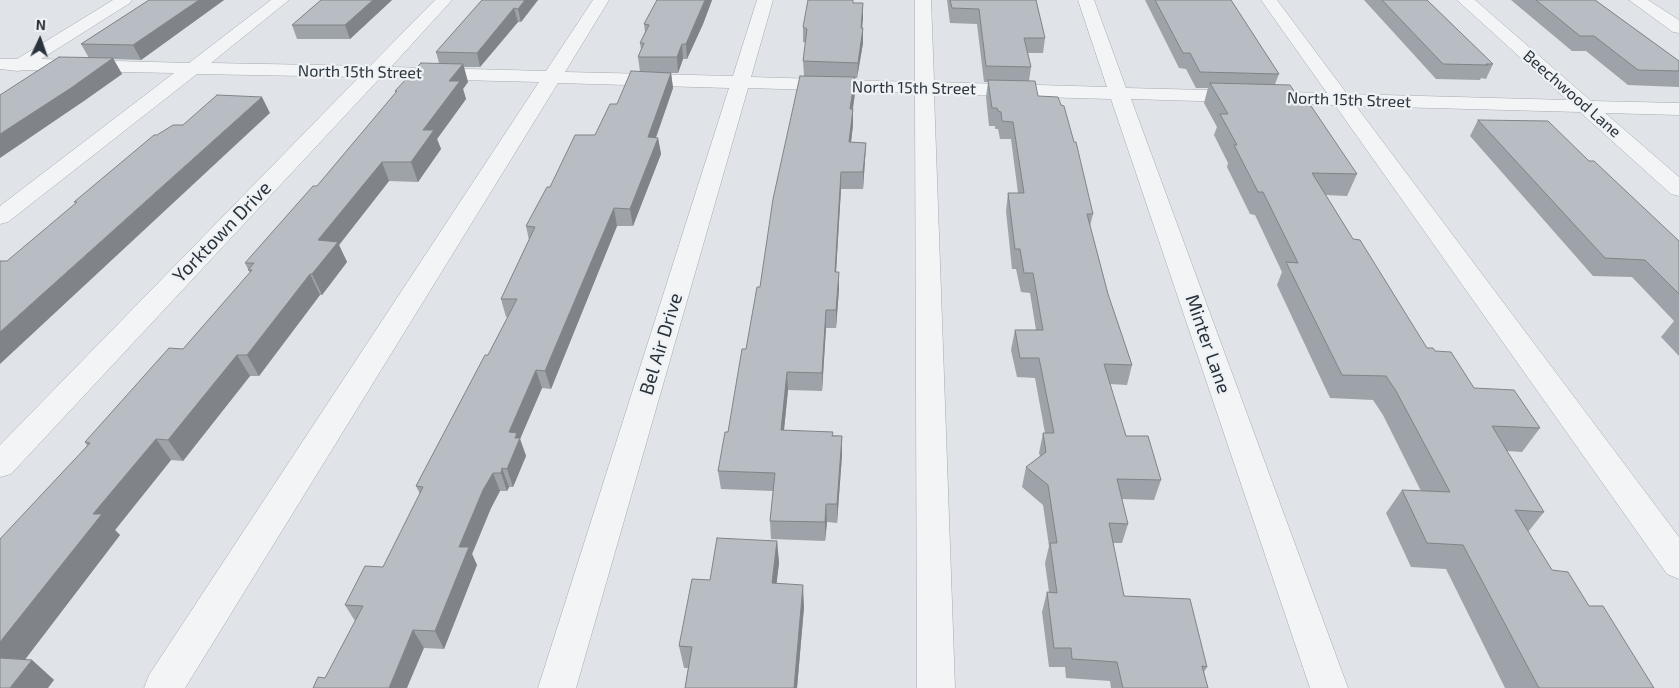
<!DOCTYPE html>
<html>
<head>
<meta charset="utf-8">
<style>
  body { margin:0 }
  #map { position:relative; width:1679px; height:688px; overflow:hidden; background:#e0e3e7; font-family:"Exo 2",sans-serif }
  canvas { display:block }
  .north { position:absolute; left:15px; top:15px; width:50px; height:50px; -webkit-text-stroke:4px #eff2f5; paint-order:stroke; rotate:3deg; font-size:14px; font-weight:700; line-height:20px; text-align:center; color:#2a333c }
  .north::after { content:''; display:block; margin:auto; width:18px; height:22px; background:#2a333c; clip-path:polygon(50% 0,100% 100%,50% 72%,0 100%) }
</style>
</head>
<body>
<div id="map">
<canvas width="1679" height="688"></canvas>
<div class="north">N</div>
</div>
<script>
const context = document.querySelector('canvas').getContext('2d');
context.lineJoin = 'round';
function shape(rows) {
  const path = new Path2D();
  for (const r of rows) {
    path.moveTo(r[0], r[1]);
    for (let i = 2; i < r.length; i += 2) path.lineTo(r[i], r[i + 1]);
  }
  return path;
}
function strokePath(path, color, width, dash) {
  context.strokeStyle = color;
  context.lineWidth = width;
  context.lineCap = dash ? 'butt' : 'round';
  context.setLineDash(dash || []);
  context.stroke(path);
}
function paint(path, color) {
  context.fillStyle = color;
  context.fill(path, 'evenodd');
}
function label(font, color, halo, rows, align = 'center') {
  context.font = font + ' "Exo 2",sans-serif';
  context.lineWidth = 4.5;
  context.setLineDash([]);
  context.textBaseline = 'middle';
  context.strokeStyle = halo;
  context.fillStyle = color;
  for (const [text, x, y, turn = 0] of rows) {
    context.save();
    context.translate(x, y);
    context.rotate((+turn || 0) * Math.PI / 180);
    context.textAlign = isNaN(turn) ? turn : align;
    if (halo) context.strokeText(text, 0, 0);
    context.fillText(text, 0, 0);
    context.restore();
  }
}
const minor = shape([
  [113,0,132,0,130,3,41,59,189,63,271,0,289,0,211,63,370,66,435,0,452,0,391,67,546,71,593,0,609,0,565,72,733,76,757,0,773,0,751,77,915,82,915,0,931,0,934,82,1107,87,1078,0,1094,0,1126,88,1327,93,1261,0,1277,0,1347,94,1567,100,1457,0,1475,0,1591,101,1679,103,1679,115,1605,113,1679,177,1679,196,1671,194,1580,112,1356,106,1679,537,1679,579,1667,574,1335,105,1131,99,1348,688,1310,688,1111,99,934,94,955,688,917,688,915,93,748,88,576,688,538,688,729,88,558,83,185,688,144,688,149,675,539,82,380,78,11,474,0,477,0,445,359,77,197,74,8,222,0,224,0,206,174,73,24,70,18,71,0,69,0,59,17,59,113,0],
  [1629,0,1648,0,1679,20,1679,33,1673,32,1629,0]
]);
strokePath(minor, '#a6abb0', 1);
paint(minor, '#f2f4f6');
paint(shape([
  [149,0,224,0,141,60,113,59,122,74,81,103,89,58,81,44],
  [321,0,392,0,350,39,297,39,292,25],
  [482,0,538,0,521,22,518,22,480,67,464,67,468,82,463,89,466,99,437,139,441,149,418,182,389,181,339,245,347,262,322,295,320,295,259,376,250,376,183,461,171,460,115,530,120,535,25,659,32,660,54,680,0,688,87,446,85,442,183,349,250,273,245,263,317,186,396,93,395,91,439,63,436,52],
  [657,0,712,0,703,24,687,59,683,59,678,73,671,73,673,88,656,138,658,138,661,154,633,226,617,226,551,389,542,388,520,439,526,456,513,487,509,487,507,491,500,491,491,508,472,554,477,565,444,649,424,648,355,621,345,605,383,567,420,494,416,486,488,355,508,317,506,317,501,299,529,240,526,226,550,187,595,135,640,72,638,57,641,49,640,43,645,32,644,24],
  [947,0,1036,0,1045,38,1043,53,1028,53,1031,67,1029,81,1038,96,1093,214,1090,226,1108,294,1132,365,1127,385,1110,384,1126,436,1161,480,1154,500,1122,499,1128,524,1122,543,1113,543,1124,596,1207,667,1204,672,1208,688,1111,688,1110,681,1066,678,1065,667,1049,667,1042,612,1047,592,1049,592,1045,563,1049,546,1043,505,1022,487,1026,467,1040,456,1039,453,1043,433,1045,433,1035,378,1017,377,1011,350,1015,330,1036,330,1030,293,1021,292,1016,269,1012,269,1006,211,1008,193,1018,193,1011,139,1000,139,998,129,995,129,995,126,989,126,986,97,988,82,984,82,977,24,950,23],
  [1145,0,1231,0,1279,74,1275,84,1300,100,1357,174,1347,196,1326,195,1353,239,1427,348,1435,351,1474,388,1540,428,1522,452,1507,451,1544,512,1528,532,1552,570,1589,606,1654,688,1505,688,1446,569,1411,567,1386,513,1402,490,1421,491,1383,415,1373,400,1330,398,1277,285,1282,272,1255,215,1250,214,1227,167,1228,163,1214,135,1217,127,1204,103,1208,88,1196,88,1186,69,1179,68],
  [1364,0,1427,0,1493,64,1486,79,1481,78,1480,80,1436,79],
  [1511,0,1595,0,1679,61,1679,87,1628,85,1586,51,1572,51],
  [854,3,863,3,862,28,863,28,863,43,857,78,855,78,855,93,853,109,853,125,851,142,866,143,865,160,863,189,841,189,836,272,839,289,836,328,826,328,822,391,788,390,784,430,842,436,842,455,837,523,827,522,825,541,771,539,770,521,773,491,721,489,718,471,728,432,760,287,804,76,803,61,806,43,803,42,803,27],
  [1478,120,1589,161,1679,241,1679,356,1661,337,1674,321,1632,277,1593,276,1470,136],
  [777,541,779,563,776,584,804,607,797,688,685,688,688,668,684,668,679,646,710,580]
]), '#9da3a8');
paint(shape([
  [199,0,224,0,141,60,133,45],
  [373,0,392,0,350,39,345,25],
  [525,0,538,0,521,22,518,9],
  [705,0,712,0,703,24,687,59,686,44],
  [863,3,863,18,861,43,861,28],
  [514,8,518,22,480,67,477,53],
  [863,28,863,43,857,78,858,63],
  [682,44,683,59,678,73,677,57],
  [113,58,122,74,81,103,0,158,0,134],
  [463,64,468,82,463,89,466,99,437,139,441,149,418,182,411,162,423,130,449,81],
  [671,73,673,88,650,154,648,137],
  [855,77,855,93,850,125,850,109],
  [262,97,270,113,0,364,0,332],
  [853,109,853,125,849,159,849,142],
  [658,138,661,154,633,226,630,209],
  [866,143,865,160,863,189,863,172],
  [382,162,389,181,339,245,347,262,322,295,312,274,318,240],
  [841,172,841,189,835,289,835,272],
  [614,208,617,226,551,389,545,371],
  [839,272,839,289,836,328,836,310],
  [310,274,320,295,259,376,247,355],
  [826,310,826,328,822,391,822,373],
  [237,355,250,376,183,461,168,440],
  [536,370,542,388,520,439,526,456,513,487,507,469,509,432],
  [787,372,788,390,782,449,781,430],
  [842,436,842,455,837,523,837,504],
  [156,439,171,460,115,530,120,535,11,678,0,668,0,642,93,514],
  [502,468,509,487,507,491,501,473],
  [493,473,500,491,491,508,472,554,477,565,444,649,435,631,459,547,483,490],
  [826,504,827,522,825,541,825,522],
  [777,541,779,563,774,606,772,583],
  [803,585,804,607,797,688,794,688],
  [413,630,424,648,407,688,389,688],
  [32,660,54,680,48,688,10,688]
]), '#808488');
const building = shape([
  [149,0,199,0,133,45,81,44,149,0],
  [321,0,373,0,345,25,292,25,321,0],
  [482,0,525,0,518,9,514,8,477,53,436,52,482,0],
  [657,0,705,0,686,44,682,44,677,57,638,57,644,43,640,43,649,25,644,24,657,0],
  [808,0,853,0,853,3,863,3,861,28,863,28,858,63,803,61,807,29,803,27,808,0],
  [950,0,1036,0,1045,38,1024,38,1031,67,986,66,979,9,952,8,950,0],
  [1155,0,1231,0,1279,74,1200,72,1190,53,1183,53,1155,0],
  [1382,0,1427,0,1493,64,1486,64,1488,65,1443,64,1382,0],
  [1536,0,1595,0,1679,61,1679,71,1638,70,1594,36,1580,36,1536,0],
  [59,57,113,58,71,88,0,134,0,95,59,57],
  [421,63,463,64,449,81,460,81,423,130,434,130,411,162,382,162,318,240,338,242,312,274,310,274,247,355,237,355,168,440,156,439,93,514,102,514,0,642,0,539,90,443,85,442,169,348,183,349,252,270,248,270,254,263,245,263,313,186,317,186,397,91,395,91,421,63],
  [631,71,671,73,648,137,658,138,630,209,614,208,545,371,536,370,509,432,517,433,515,438,520,438,507,469,502,468,501,473,493,473,483,490,459,547,469,547,435,631,413,630,389,688,313,688,318,677,325,678,363,606,345,605,365,566,383,567,423,487,416,486,485,355,488,355,517,299,501,299,535,227,526,226,547,187,550,187,575,135,595,135,610,104,617,104,631,71],
  [800,76,855,77,850,109,853,109,849,142,866,143,863,172,841,172,835,272,839,272,836,310,826,310,822,373,787,372,781,430,833,432,832,436,842,436,837,504,826,504,825,522,770,521,775,473,718,471,725,432,728,432,742,349,746,349,757,287,760,287,773,199,800,76],
  [988,80,1035,81,1038,96,1058,97,1061,105,1064,106,1074,142,1076,142,1093,214,1087,214,1108,294,1132,365,1104,364,1126,436,1148,436,1161,480,1117,479,1128,524,1109,523,1124,596,1190,599,1207,667,1202,666,1208,688,1123,688,1117,662,1072,659,1071,648,1054,648,1047,592,1057,593,1050,543,1057,543,1048,485,1026,467,1046,452,1043,433,1054,433,1039,358,1020,358,1015,330,1043,330,1033,273,1024,273,1020,249,1015,249,1008,193,1024,193,1013,122,1002,121,1001,112,998,111,997,108,992,108,988,80],
  [1210,83,1290,85,1300,100,1307,100,1357,174,1312,173,1353,239,1360,240,1427,348,1433,348,1435,351,1451,352,1474,388,1514,390,1540,428,1492,426,1544,512,1515,510,1552,570,1568,572,1589,606,1603,606,1654,688,1539,688,1463,545,1427,543,1402,490,1450,492,1396,391,1386,376,1342,375,1286,262,1298,263,1263,192,1258,192,1234,145,1237,145,1220,114,1228,114,1210,83],
  [217,95,262,97,0,332,0,261,7,261,77,202,74,202,154,135,157,135,173,125,183,125,217,95],
  [1478,120,1548,121,1589,161,1594,161,1679,241,1679,294,1645,260,1605,258,1478,120],
  [717,538,777,541,772,583,803,585,794,688,685,688,692,647,679,646,692,579,710,580,717,538],
  [0,658,32,660,10,688,0,688,0,658]
]);
paint(building, '#b7bdc3');
strokePath(building, '#808488', 1);
label('16px', '#2a333c', '#eff2f5', [
  ["North 15th Street",360,72,1],
  ["North 15th Street",914,88,1],
  ["Beechwood Lane",1572,94,41],
  ["North 15th Street",1349,100,2]
]);
label('19px', '#2a333c', '#eff2f5', [
  ["Yorktown Drive",222,232,-46],
  ["Bel Air Drive",661,344,-73],
  ["Minter Lane",1208,344,71]
]);
</script>
</body>
</html>
